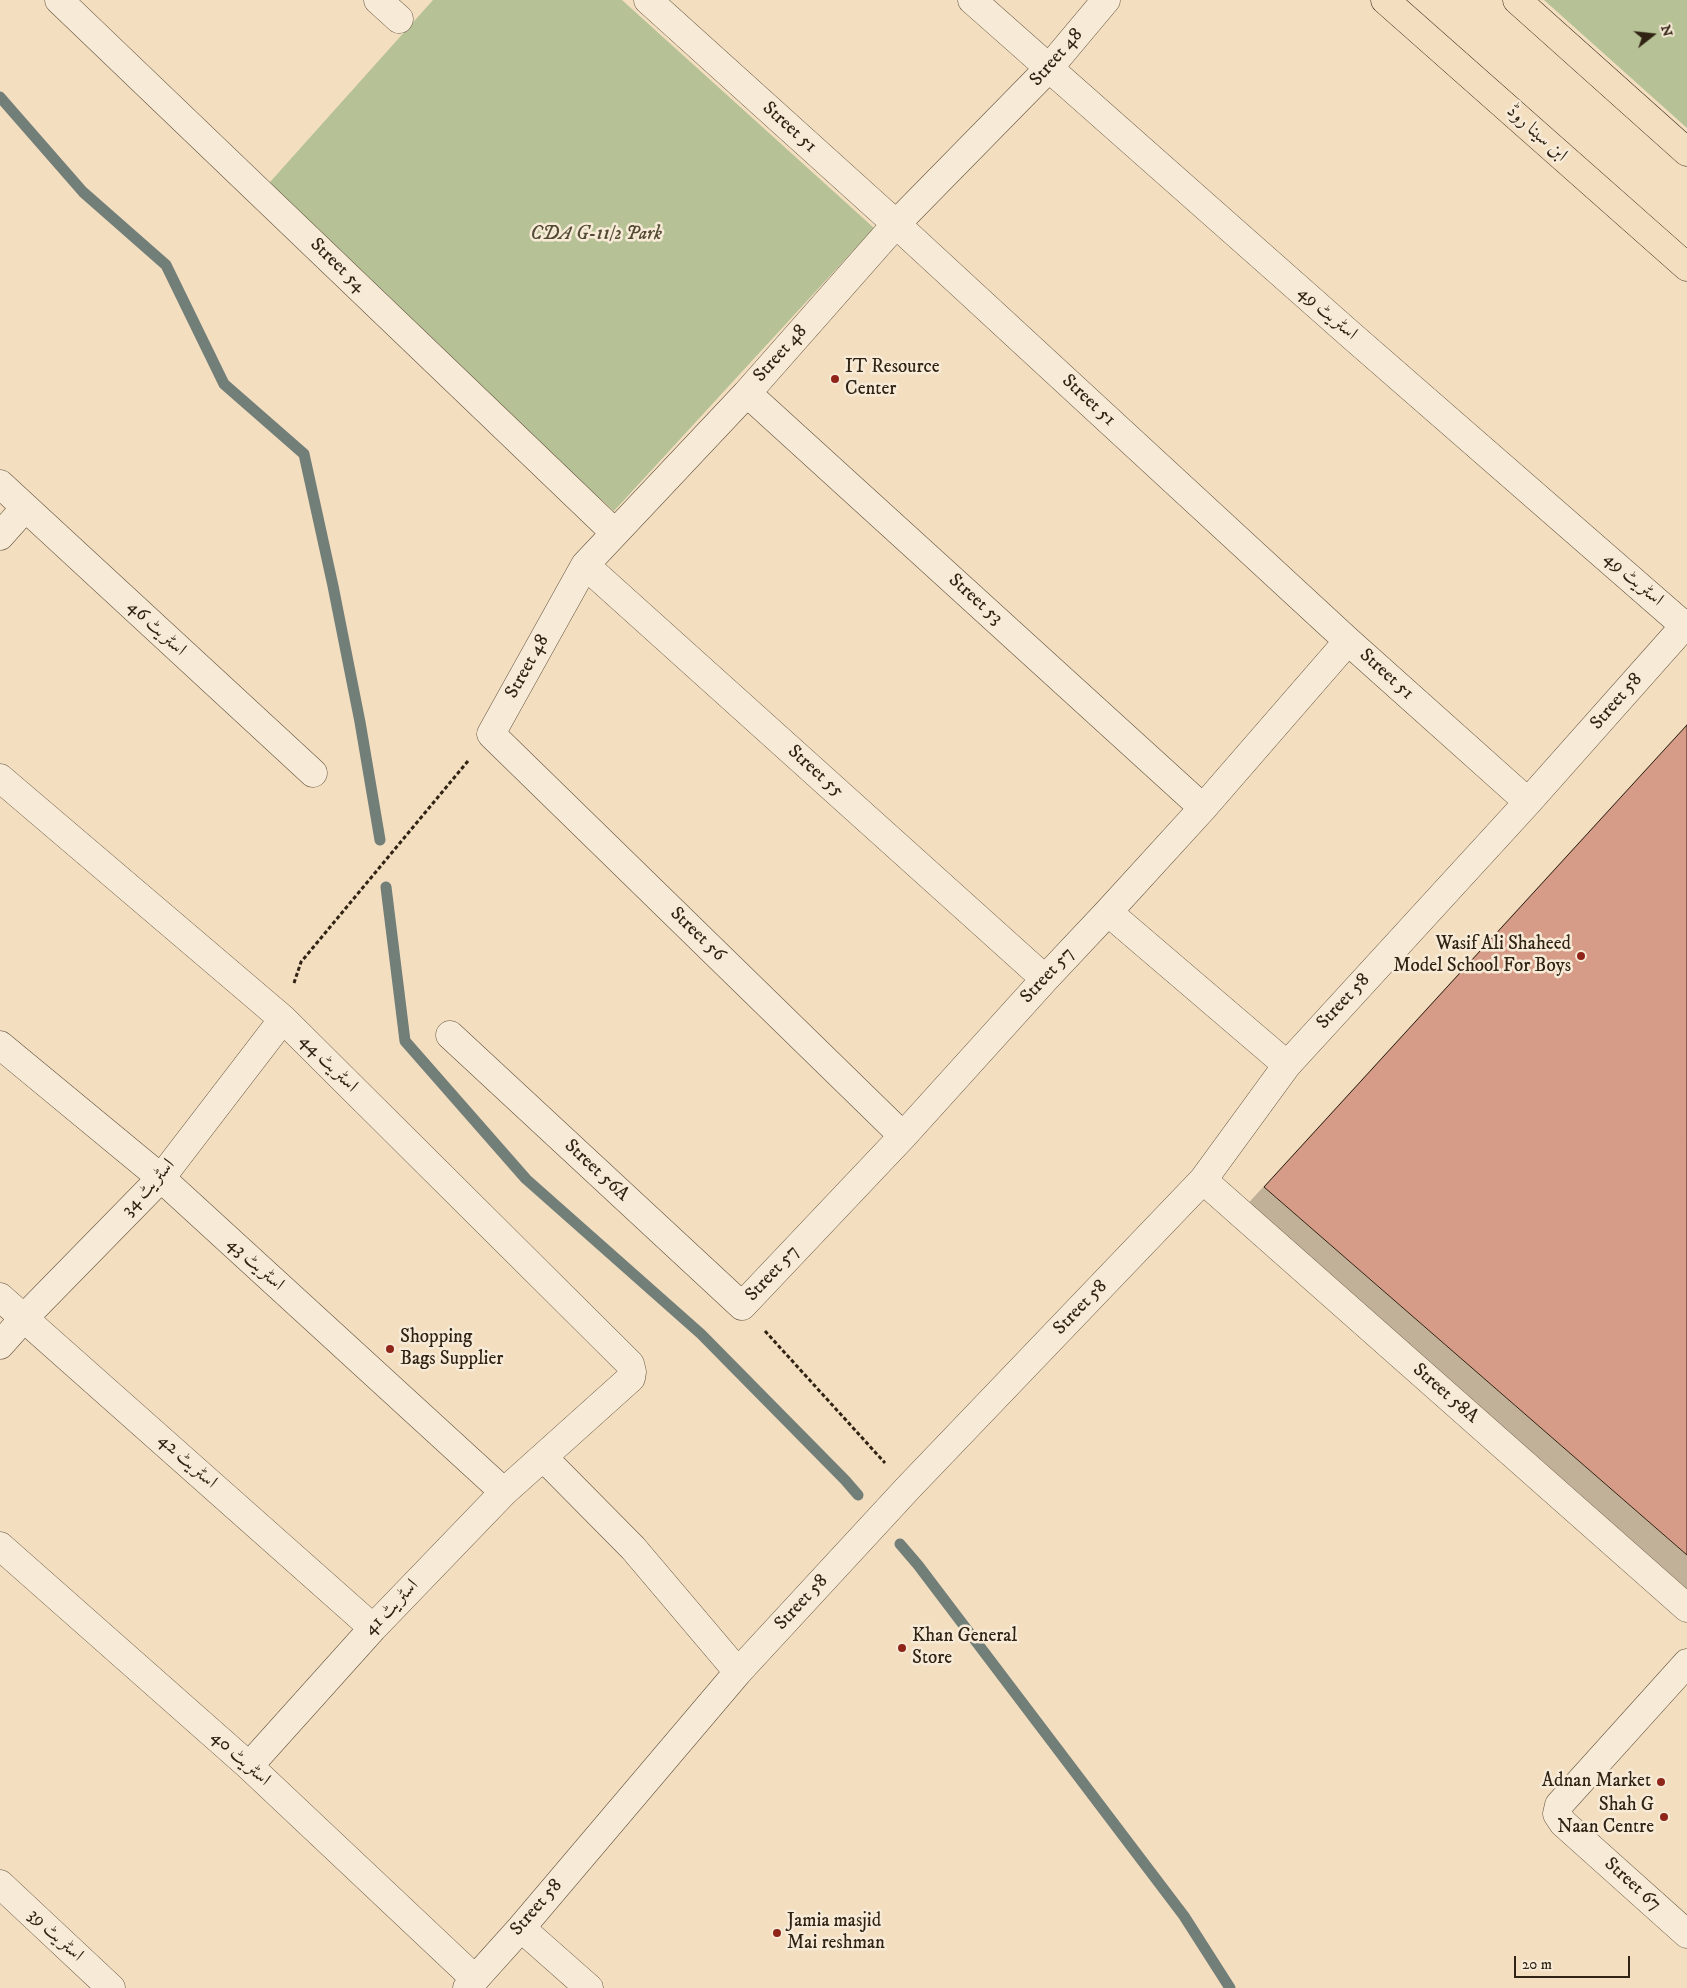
<!DOCTYPE html>
<html>
<head>
<meta charset="utf-8">
<style>
  body { margin:0 }
  #map { position:relative; width:1687px; height:1988px; overflow:hidden; background:#f3dec0; font-family:"IM FELL DW Pica",serif }
  canvas { display:block }
  .north { position:absolute; left:1627px; top:10px; width:50px; height:50px; -webkit-text-stroke:4px #f7ead6; paint-order:stroke; rotate:74deg; font-size:14px; font-weight:700; line-height:20px; text-align:center; color:#312313 }
  .north::after { content:''; display:block; margin:auto; width:18px; height:22px; background:#312313; clip-path:polygon(50% 0,100% 100%,50% 72%,0 100%) }
  .scale { position:absolute; left:1514px; top:1956px; width:116px; height:22px; box-sizing:border-box; border:2px solid #312313; border-top:0; padding-left:6px; font-size:15px; line-height:18px; white-space:nowrap; color:#312313; -webkit-text-stroke:4px #f7ead6; paint-order:stroke }
</style>
</head>
<body>
<div id="map">
<canvas width="1687" height="1988"></canvas>
<div class="north">N</div>
<div class="scale">20 m</div>
</div>
<script>
const context = document.querySelector('canvas').getContext('2d');
context.lineJoin = 'round';
function paint(path, color) {
  context.fillStyle = color;
  context.fill(path, 'evenodd');
}
function shape(rows) {
  const path = new Path2D();
  for (const r of rows) {
    path.moveTo(r[0], r[1]);
    for (let i = 2; i < r.length; i += 2) path.lineTo(r[i], r[i + 1]);
  }
  return path;
}
function strokePath(path, color, width, dash) {
  context.strokeStyle = color;
  context.lineWidth = width;
  context.lineCap = dash ? 'butt' : 'round';
  context.setLineDash(dash || []);
  context.stroke(path);
}
function label(font, color, halo, rows, align = 'center') {
  context.font = font + ' "IM FELL DW Pica",Amiri,serif';
  context.lineWidth = 5;
  context.setLineDash([]);
  context.textBaseline = 'middle';
  context.strokeStyle = halo;
  context.fillStyle = color;
  for (const [text, x, y, turn = 0] of rows) {
    context.save();
    context.translate(x, y);
    context.rotate((+turn || 0) * Math.PI / 180);
    context.textAlign = isNaN(turn) ? turn : align;
    if (halo) context.strokeText(text, 0, 0);
    context.fillText(text, 0, 0);
    context.restore();
  }
}
paint(shape([
  [433,0,622,0,874,228,614,511,262,191],
  [1544,0,1687,0,1687,128]
]), '#b6c296');
paint(shape([
  [1687,724,1687,1618,1231,1222]
]), '#0003');
strokePath(shape([
  [0,97,83,192,166,265,224,384,304,454,333,586,360,722,380,840],
  [386,887,405,1041,526,1179,701,1334,845,1480,858,1495],
  [900,1544,918,1565,1184,1916,1230,1988]
]), '#727e78', 11);
const building = shape([
  [1687,725,1687,1555,1264,1187,1687,725]
]);
paint(building, '#d79c88');
strokePath(building, '#312313', 1);
const minor = shape([
  [59,0,614,532],
  [378,0,399,19],
  [648,0,896,224,1348,641,1528,802],
  [972,0,1352,336,1687,628],
  [747,393,1203,808],
  [0,484,313,773],
  [0,536,25,508],
  [585,565,1045,979],
  [0,778,283,1019,630,1364,632,1372,631,1378,504,1492,373,1628,249,1766],
  [1108,912,1287,1065],
  [450,1035,742,1306,903,1136,1045,979,1108,912,1203,808,1348,641],
  [0,1045,161,1178,504,1492],
  [903,1136,491,734,585,565,747,393,896,224,1049,68,1106,0],
  [1203,1180,1687,1608],
  [0,1297,373,1628],
  [0,1345,24,1318,161,1178,283,1019],
  [543,1457,633,1548,738,1672],
  [0,1546,249,1766,475,1979],
  [1687,1663,1559,1805,1557,1814,1563,1823,1687,1934],
  [0,1884,111,1988],
  [521,1928,589,1988],
  [467,1988,521,1928,738,1672,908,1488,1203,1180,1287,1065,1528,802,1687,623]
]);
const major = shape([
  [1385,0,1687,267],
  [1517,0,1687,152]
]);
strokePath(minor, '#62523e', 29);
strokePath(major, '#312313', 29);
strokePath(shape([
  [294,983,301,962,468,761],
  [765,1331,885,1463]
]), '#312313', 3, [4, 2.5]);
strokePath(minor, '#f7ead6', 28);
strokePath(major, '#f3dec0', 28);
for (const [x, y, r, color] of [
  [835,379,5,"#8f2418"],
  [1581,956,5,"#8f2418"],
  [390,1349,5,"#8f2418"],
  [902,1648,5,"#8f2418"],
  [1661,1782,5,"#8f2418"],
  [1664,1817,5,"#8f2418"],
  [777,1933,5,"#8f2418"]
]) {
  const dot = new Path2D();
  dot.arc(x, y, r, 0, 2 * Math.PI);
  context.fillStyle = color;
  context.fill(dot);
  strokePath(dot, '#f7ead6', 2);
}
label('19px', '#312313', '#f7ead6', [
  ["Street 48",1057,58,-49],
  ["Street 51",789,128,42],
  ["ابن سینا روڈ",1536,134,42],
  ["Street 54",337,266,44],
  ["اسٹریٹ 49",1327,314,41],
  ["Street 48",781,354,-48],
  ["Street 51",1088,401,43],
  ["اسٹریٹ 49",1633,580,41],
  ["Street 53",975,600,42],
  ["اسٹریٹ 46",156,629,43],
  ["Street 48",528,667,-61],
  ["Street 51",1386,675,42],
  ["Street 58",1617,702,-49],
  ["Street 55",815,772,42],
  ["Street 56",697,935,44],
  ["Street 57",1048,976,-47],
  ["Street 58",1344,1002,-47],
  ["اسٹریٹ 44",328,1064,45],
  ["Street 56A",596,1171,43],
  ["اسٹریٹ 34",149,1188,-48],
  ["اسٹریٹ 43",255,1265,42],
  ["Street 57",773,1274,-47],
  ["Street 58",1081,1308,-46],
  ["Street 58A",1445,1394,41],
  ["اسٹریٹ 42",187,1462,42],
  ["Street 58",802,1603,-47],
  ["اسٹریٹ 41",392,1608,-46],
  ["اسٹریٹ 40",240,1759,42],
  ["Street 67",1632,1885,42],
  ["Street 58",537,1908,-49],
  ["اسٹریٹ 39",55,1936,43]
]);
label('italic 19px', '#524b34', '#f7ead6', [
  ["CDA G-11/2 Park",596,235]
]);
label('19px', '#312313', '#f7ead6', [
  ["IT Resource",845,368],
  ["Center",845,390],
  ["Wasif Ali Shaheed",1571,945,"right"],
  ["Model School For Boys",1571,967,"right"],
  ["Shopping",400,1338],
  ["Bags Supplier",400,1360],
  ["Khan General",912,1637],
  ["Store",912,1659],
  ["Adnan Market",1651,1782,"right"],
  ["Shah G",1654,1806,"right"],
  ["Naan Centre",1654,1828,"right"],
  ["Jamia masjid",787,1922],
  ["Mai reshman",787,1944]
], 'left');
</script>
</body>
</html>
